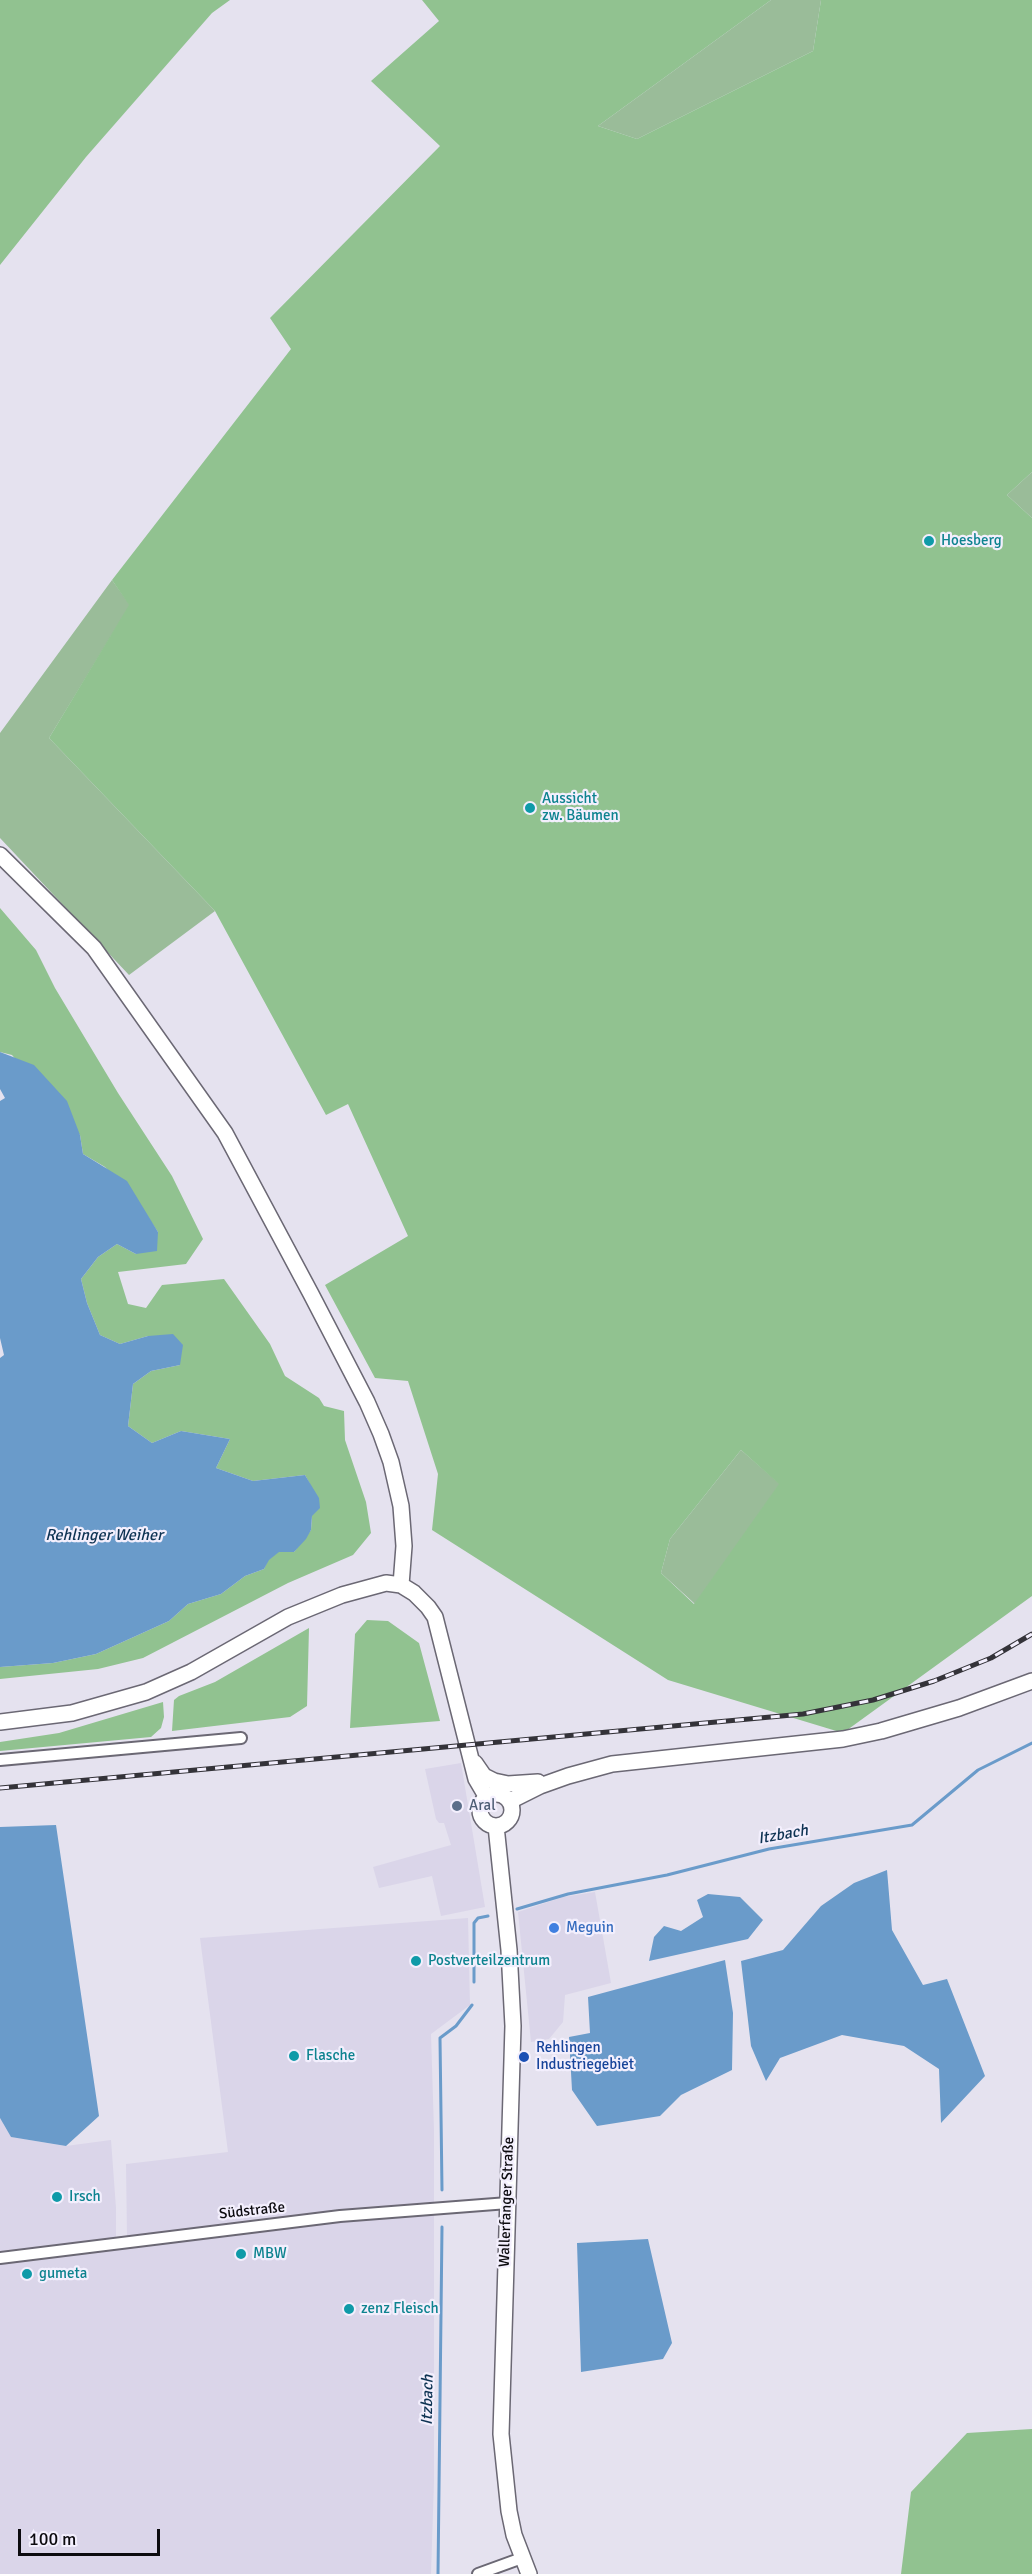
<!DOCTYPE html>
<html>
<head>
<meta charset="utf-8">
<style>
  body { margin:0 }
  #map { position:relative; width:1032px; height:2574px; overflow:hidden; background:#e5e2ef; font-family:Signika,sans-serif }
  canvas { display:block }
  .scale { position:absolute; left:18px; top:2529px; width:142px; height:27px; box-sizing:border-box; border:3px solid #0c0b0f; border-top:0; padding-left:8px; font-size:18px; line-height:21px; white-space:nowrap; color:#0c0b0f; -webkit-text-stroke:4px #f3effd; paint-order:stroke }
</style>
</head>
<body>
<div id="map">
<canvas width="1032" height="2574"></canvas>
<div class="scale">100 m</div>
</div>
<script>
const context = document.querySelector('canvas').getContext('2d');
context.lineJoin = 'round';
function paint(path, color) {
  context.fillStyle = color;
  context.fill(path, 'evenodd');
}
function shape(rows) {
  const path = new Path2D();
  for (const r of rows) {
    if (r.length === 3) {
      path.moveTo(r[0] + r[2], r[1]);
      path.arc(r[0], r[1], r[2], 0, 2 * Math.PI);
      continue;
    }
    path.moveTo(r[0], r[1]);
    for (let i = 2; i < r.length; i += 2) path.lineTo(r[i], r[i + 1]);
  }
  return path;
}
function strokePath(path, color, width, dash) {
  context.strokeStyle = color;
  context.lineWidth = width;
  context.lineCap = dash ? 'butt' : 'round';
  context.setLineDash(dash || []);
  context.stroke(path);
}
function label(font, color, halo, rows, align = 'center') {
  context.font = font + ' Signika,sans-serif';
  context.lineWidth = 4.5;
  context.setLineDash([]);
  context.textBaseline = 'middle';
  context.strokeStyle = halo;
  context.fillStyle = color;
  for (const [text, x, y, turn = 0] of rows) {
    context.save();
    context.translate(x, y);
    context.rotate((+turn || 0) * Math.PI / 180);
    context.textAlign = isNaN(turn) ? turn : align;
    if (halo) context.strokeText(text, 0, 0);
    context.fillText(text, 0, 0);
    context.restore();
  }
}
paint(shape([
  [461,1763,485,1907,441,1916,432,1876,379,1888,373,1867,451,1845,444,1823,439,1823,436,1819,425,1769],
  [595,1892,611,1983,565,1995,563,2022,549,2039,531,2042,518,1912,563,1897],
  [468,1918,470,2005,431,2034,434,2131,434,2481,431,2574,0,2574,0,2118,11,2137,66,2146,111,2140,116,2208,116,2237,127,2236,126,2164,228,2152,200,1938]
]), '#dad5e9');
paint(shape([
  [771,0,821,0,813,51,637,139,598,126],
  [1032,472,1032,518,1007,495],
  [112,580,130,605,49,738,215,911,129,975,0,838,0,733],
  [741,1450,780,1484,695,1604,661,1573,670,1539]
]), '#9abc99');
paint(shape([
  [0,0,230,0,212,13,86,157,0,265],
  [422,0,771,0,598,126,637,139,813,51,821,0,1032,0,1032,472,1007,495,1032,518,1032,1596,843,1733,668,1680,432,1530,438,1474,408,1381,375,1378,325,1285,408,1236,348,1104,326,1115,215,911,49,738,129,605,112,580,291,349,270,318,440,146,371,81,439,21],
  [741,1450,779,1484,694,1604,661,1573,670,1539],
  [0,908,36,950,55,988,118,1093,172,1176,203,1239,186,1264,118,1272,128,1304,146,1308,162,1285,224,1279,270,1344,285,1376,319,1398,324,1406,344,1411,345,1440,366,1502,371,1533,353,1555,288,1583,143,1658,98,1669,0,1679,0,1667,53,1663,96,1654,169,1621,188,1604,221,1594,245,1576,264,1569,268,1560,279,1551,294,1552,311,1530,312,1516,310,1484,305,1475,253,1481,216,1468,230,1439,181,1431,152,1443,128,1426,133,1384,151,1371,180,1365,148,1336,120,1344,100,1335,87,1303,81,1279,98,1257,117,1244,136,1254,158,1232,143,1210,105,1167,83,1154,80,1135,12,1055,0,1052],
  [367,1620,388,1621,419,1643,440,1721,350,1728,355,1634],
  [309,1628,307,1706,290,1717,172,1731,174,1700,179,1696,215,1682],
  [163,1702,164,1717,161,1728,151,1737,0,1751,0,1742,59,1733],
  [1032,2429,1032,2574,901,2574,911,2492,967,2433]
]), '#91c290');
paint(shape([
  [0,1052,34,1065,67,1101,80,1135,83,1154,127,1181,158,1232,157,1251,136,1254,117,1244,98,1257,81,1279,87,1303,100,1335,120,1344,148,1336,173,1334,183,1345,180,1365,151,1371,133,1384,128,1426,152,1443,181,1431,230,1439,216,1468,253,1481,305,1475,319,1498,320,1508,312,1516,311,1530,306,1539,294,1552,279,1552,269,1560,264,1569,245,1576,221,1594,188,1604,169,1621,96,1654,53,1663,0,1667,0,1358,4,1355,0,1338,0,1101,5,1098,0,1089],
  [56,1825,99,2116,66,2146,11,2137,0,2118,0,1827],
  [887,1870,892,1930,923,1985,947,1979,985,2076,941,2123,939,2069,904,2046,842,2035,780,2058,766,2081,751,2046,741,1961,783,1950,821,1906,854,1883],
  [708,1894,740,1897,763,1920,748,1939,649,1961,654,1937,664,1926,681,1931,703,1917,697,1900],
  [725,1960,733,2013,732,2070,681,2095,660,2116,597,2126,572,2090,569,2037,590,2033,588,1997],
  [648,2239,672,2343,663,2359,581,2372,577,2243]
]), '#6a9bca');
strokePath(shape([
  [517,1909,568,1894,667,1875,769,1849,912,1825,978,1770,1032,1743],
  [474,1982,474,1923,478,1918,488,1916],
  [442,2190,440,2038,456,2026,472,2005],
  [438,2574,442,2227]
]), '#6a9bca', 3);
const street = shape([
  [0,1760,241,1738],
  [0,2258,340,2216,508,2203],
  [478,2574,522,2558]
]);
const secondary = shape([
  [0,855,94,948,225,1133,311,1294,367,1402,381,1434,391,1462,401,1506,404,1546,401,1585],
  [0,1722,72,1713,146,1692,191,1672,288,1617,342,1595,386,1583,401,1585,414,1593,428,1607,435,1617,476,1779,486,1796],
  [475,1763,484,1776,494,1781,508,1784,538,1782],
  [496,1810,16],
  [510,1801,540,1786,568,1776,612,1764,843,1739,881,1731,959,1708,1032,1681],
  [496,1826,509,1950,513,2026,501,2434,509,2511,514,2535,529,2574]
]);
strokePath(street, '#6b6874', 14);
strokePath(secondary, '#6b6874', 18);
strokePath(street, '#fff', 10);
strokePath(secondary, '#fff', 15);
const rail = shape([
  [0,1788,803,1714,873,1700,934,1681,991,1658,1032,1634]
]);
strokePath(rail, '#343339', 5);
strokePath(rail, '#f3effd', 3, [9]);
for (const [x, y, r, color] of [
  [929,541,6,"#0f9aa8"],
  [530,808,6,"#0f9aa8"],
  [457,1806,6,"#5c6f8a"],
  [554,1928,6,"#3f7fe0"],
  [416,1961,6,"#0f9aa8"],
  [294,2056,6,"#0f9aa8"],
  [524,2057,6,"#1a4fb4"],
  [57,2197,6,"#0f9aa8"],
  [241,2254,6,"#0f9aa8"],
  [27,2274,6,"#0f9aa8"],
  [349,2309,6,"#0f9aa8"]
]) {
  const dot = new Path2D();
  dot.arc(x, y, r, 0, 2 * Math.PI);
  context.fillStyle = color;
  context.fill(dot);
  strokePath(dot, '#f3effd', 2);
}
label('15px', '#0d838f', '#f3effd', [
  ["Hoesberg",941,541],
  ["Aussicht",542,799],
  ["zw. Bäumen",542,816],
  ["Postverteilzentrum",428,1961],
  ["Flasche",306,2056],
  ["Irsch",69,2197],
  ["MBW",253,2254],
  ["gumeta",39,2274],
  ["zenz Fleisch",361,2309]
], 'left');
label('15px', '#4e5e75', '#f3effd', [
  ["Aral",469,1806]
], 'left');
label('15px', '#366cbe', '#f3effd', [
  ["Meguin",566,1928]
], 'left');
label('15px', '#164399', '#f3effd', [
  ["Rehlingen",536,2048],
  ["Industriegebiet",536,2065]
], 'left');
label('15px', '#0c0b0f', '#f3effd', [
  ["Wallerfanger Straße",507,2202,-88],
  ["Südstraße",252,2211,-6]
]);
label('italic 16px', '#0e3353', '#f3effd', [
  ["Rehlinger Weiher",104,1536],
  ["Itzbach",783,1835,-10],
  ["Itzbach",428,2400,-89]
]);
</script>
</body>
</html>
